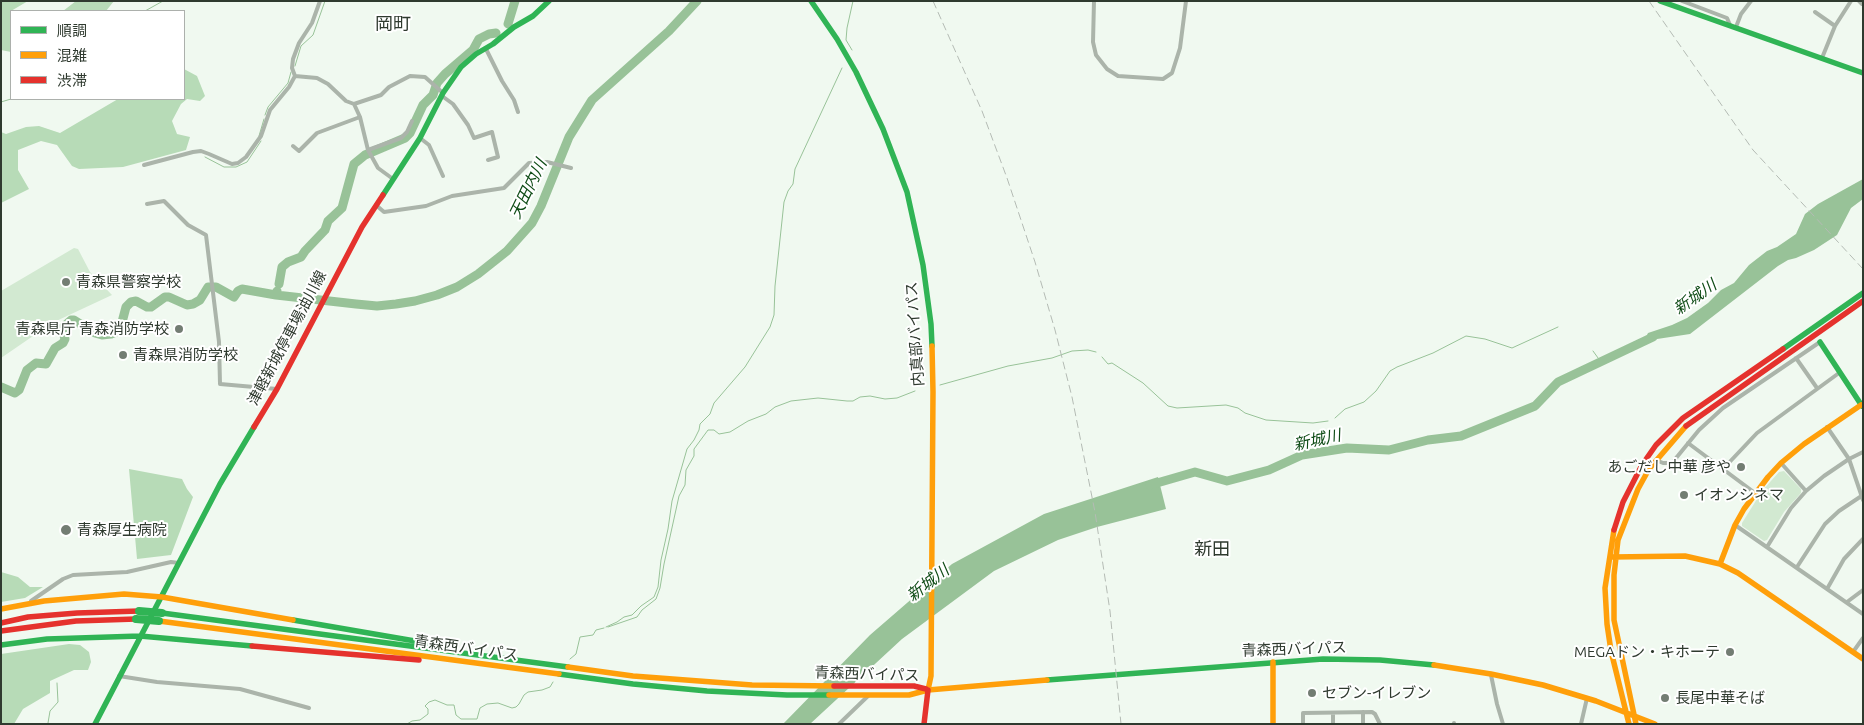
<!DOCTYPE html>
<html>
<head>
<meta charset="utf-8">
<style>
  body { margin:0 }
  #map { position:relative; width:1864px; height:725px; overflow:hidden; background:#f0f9f0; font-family:Ubuntu,"Noto Sans JP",sans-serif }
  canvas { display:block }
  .frame { position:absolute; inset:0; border:2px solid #2f3a2f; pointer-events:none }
  .legend { position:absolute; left:10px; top:10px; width:175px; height:90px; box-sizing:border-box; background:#fff; border:1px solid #acb0ac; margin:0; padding:6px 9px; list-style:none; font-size:15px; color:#2f3a2f }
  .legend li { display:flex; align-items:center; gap:10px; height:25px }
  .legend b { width:25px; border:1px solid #acb0ac }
</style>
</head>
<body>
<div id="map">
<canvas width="1864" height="725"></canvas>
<div class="frame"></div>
<ul class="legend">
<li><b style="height:6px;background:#30b455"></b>順調</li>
<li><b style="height:6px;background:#ff9f0a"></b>混雑</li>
<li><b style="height:6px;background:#e5322d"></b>渋滞</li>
</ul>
</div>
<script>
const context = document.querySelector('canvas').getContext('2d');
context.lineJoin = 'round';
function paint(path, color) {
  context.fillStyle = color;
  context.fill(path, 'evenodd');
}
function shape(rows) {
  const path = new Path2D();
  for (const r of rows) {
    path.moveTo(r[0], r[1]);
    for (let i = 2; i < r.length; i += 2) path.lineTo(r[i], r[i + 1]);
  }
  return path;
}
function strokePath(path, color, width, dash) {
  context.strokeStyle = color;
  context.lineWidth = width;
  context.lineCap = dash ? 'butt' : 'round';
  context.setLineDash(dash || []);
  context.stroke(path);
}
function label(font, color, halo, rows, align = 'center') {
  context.font = font + ' Ubuntu,"Noto Sans JP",sans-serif';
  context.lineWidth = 4;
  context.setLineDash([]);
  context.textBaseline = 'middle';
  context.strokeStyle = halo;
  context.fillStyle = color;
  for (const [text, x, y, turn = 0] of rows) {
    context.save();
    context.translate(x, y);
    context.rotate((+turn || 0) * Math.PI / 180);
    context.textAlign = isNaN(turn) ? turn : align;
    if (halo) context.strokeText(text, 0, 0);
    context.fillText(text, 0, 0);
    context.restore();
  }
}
paint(shape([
  [74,248,78,249,90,272,112,295,52,323,1,358,1,291],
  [1784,471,1801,489,1801,493,1784,512,1767,540,1764,541,1742,526,1742,523,1762,491,1779,472]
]), '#d2e9d1');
paint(shape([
  [1,1,28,1,11,11,11,52,1,50],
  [76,1,114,1,106,11,63,11],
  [184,69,197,76,205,96,200,101,187,99,181,104,172,121,177,134,190,137,186,150,123,167,79,169,72,166,57,145,41,141,18,150,18,170,29,189,1,203,1,132,6,134,26,127,39,126,60,133,118,99,184,99],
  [129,469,182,479,187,489,193,497,171,555,137,559],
  [1,572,18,577,30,587,43,587,25,598,1,602],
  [69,644,80,645,89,652,91,662,88,670,74,670,50,681,50,693,23,709,14,724,1,724,1,654]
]), '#b7dbb7');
paint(shape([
  [1863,179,1863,199,1851,208,1837,235,1814,250,1796,258,1788,260,1778,266,1690,334,1644,341,1648,333,1672,325,1687,318,1708,303,1721,290,1734,283,1749,265,1767,251,1777,247,1796,234,1805,214,1818,204],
  [1158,477,1166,509,1097,527,1058,540,994,571,902,639,810,724,783,724,870,635,952,564,1044,514]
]), '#98c298');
strokePath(shape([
  [145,11,163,1],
  [852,50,846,40,847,28,853,1],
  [295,66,301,46,313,35,325,1],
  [1,102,11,99],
  [265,115,268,107,288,83,291,72],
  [259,136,264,119],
  [205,157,224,167,236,167,247,162,261,141],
  [1593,351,1601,362],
  [1102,357,1108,364,1112,363,1143,383,1168,406,1177,408,1226,405,1238,408,1245,413,1266,420,1313,423,1328,421],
  [940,385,1008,366,1052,358,1072,351,1088,350,1096,352],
  [1335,418,1345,409,1364,402,1376,391,1390,371,1397,367,1433,353,1466,336,1485,339,1512,348,1558,327],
  [606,627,617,622,624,617,632,615,641,606,654,597,658,587,661,560,668,529,672,501,687,449,694,440,699,430,700,424,710,414,714,403,745,367,770,327,774,315,775,286,784,202,788,191,793,184,795,169,842,68],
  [608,627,637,617,642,610,656,599,660,588,664,564,679,496,685,485,686,470,694,456,694,449,708,430,714,430,719,434,730,432,748,421,766,414,775,407,791,401,818,398,847,401,853,401,860,397,870,396,885,399,897,398,915,391],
  [570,659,576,654,580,637,593,635,596,630,604,628],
  [48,723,50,711,58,702,57,683],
  [407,724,412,721,420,720,428,714,428,709,425,706,429,702,435,700,447,705,454,705,456,715,461,719,477,719,480,708,487,704,498,703,512,708,516,707,519,704,524,695,528,692,542,690,550,687,553,682]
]), '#98c298', 1);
strokePath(shape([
  [508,24,515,1],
  [279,284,282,267,288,262,301,257,305,251,325,230,328,221,342,208,354,164,365,155,405,138,410,133,423,105,433,95,437,83,445,74,473,50,479,39,489,34,496,33],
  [276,295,356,304,377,306,396,304,415,301,437,295,457,287,478,274,507,251,532,223,541,206,569,137,592,100,669,31,697,1],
  [1,387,15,393,19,390,27,370,36,363,46,364,55,348,63,343,65,339,62,328,71,320,74,320,95,333,102,335,111,334,118,331,121,326,126,307,131,302,136,301,147,307,151,307,165,297,169,297,187,305,193,304,200,300,208,287,216,287,234,297,238,291,242,289,276,295,277,291],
  [1150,485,1195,472,1227,481,1269,470,1302,455,1347,448,1389,450,1428,440,1461,436,1535,406,1558,382,1653,337]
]), '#98c298', 9);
strokePath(shape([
  [1094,1,1093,42,1096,55,1107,69,1118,76,1163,79,1172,73,1180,48,1186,1],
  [1682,1,1727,18,1730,25],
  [1859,1,1862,4],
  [1815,12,1835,26],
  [1736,27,1741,14,1751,1],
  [486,49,502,81,514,100,518,112],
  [1822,58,1835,26,1851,1],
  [295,76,317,78,328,84,346,101,354,104,381,95,389,87,410,76,425,77,443,93],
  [442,96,453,104,468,125,474,138,492,132,498,157,488,160],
  [354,104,360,117,368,150,401,138,407,132,412,121],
  [420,138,429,145,443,176],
  [293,146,299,151,317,133,360,117],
  [368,150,378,168,393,179],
  [144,165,193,152,201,151,209,154,232,164,238,163,246,157,261,136,270,110,289,87,295,76,292,68,293,59,299,43,312,23,320,1],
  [147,204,164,201,188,225,206,235,219,342,220,384,277,389],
  [376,205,384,212,426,206,452,196,504,188,529,163,547,162,571,168],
  [1796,358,1817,388],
  [1827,427,1849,459,1863,500],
  [1688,443,1755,493],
  [1656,460,1663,463,1672,463,1699,430,1723,408,1820,342],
  [1781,463,1806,491],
  [1723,469,1757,433,1839,373],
  [1735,525,1863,614],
  [1767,547,1791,508,1806,491,1824,476,1849,459,1863,452],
  [1797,567,1825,524,1839,511,1863,495],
  [1827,589,1844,559,1863,539],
  [31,601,63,579,73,575,127,572,171,562,179,563],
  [1847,602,1863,590],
  [1853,652,1863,638],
  [1491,675,1497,704,1503,724],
  [119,676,157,682,240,689,309,708],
  [1454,723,1454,724],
  [839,724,868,696],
  [1303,724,1303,713,1372,712,1375,714,1380,724],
  [1333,724,1333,713],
  [1363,724,1363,712],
  [1581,724,1587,698]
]), '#abb4aa', 4);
strokePath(shape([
  [811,1,837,39,856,72,883,129,907,192,923,265,931,324,932,346],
  [1660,1,1863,73],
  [383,195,420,138,443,93,461,67,476,54,493,44,514,27,533,16,549,1],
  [1820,342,1862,406],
  [1783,349,1863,293],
  [162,613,568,667],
  [293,620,444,646],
  [1,645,47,639,140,636,252,646],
  [559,674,633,684,707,691,787,695,829,695],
  [1047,680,1323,659,1380,660,1434,665],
  [95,724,220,484,254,427]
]), '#30b455', 5.5);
strokePath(shape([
  [1614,530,1605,588,1607,624,1611,651,1629,724],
  [1613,557,1685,556,1720,564,1738,573,1863,659],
  [1720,564,1735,525,1744,509,1768,477,1781,463,1804,444,1861,405],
  [1,609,44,601,124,594,162,597,293,620],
  [159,621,559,674],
  [1273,662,1273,724],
  [1434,665,1491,674,1543,685,1596,701,1655,724],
  [568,667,633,676,752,685,834,686],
  [928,690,931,676,933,392,932,346],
  [829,695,909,695,928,690,1047,680],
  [1636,724,1614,620,1614,575,1618,540,1638,489,1649,469,1686,426]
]), '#ff9f0a', 5.5);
strokePath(shape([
  [1686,426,1863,301],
  [254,427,277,389,362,227,383,195],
  [1614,530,1623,502,1642,465,1656,445,1683,418,1783,349],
  [1,623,28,617,77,613,139,611],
  [1,631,76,621,136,619],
  [252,646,419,660],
  [834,686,914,686,926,689],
  [924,724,928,690]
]), '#e5322d', 5.5);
strokePath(shape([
  [933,1,982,111,1007,178,1035,262,1055,330,1072,397,1095,512,1110,611,1121,724],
  [1649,1,1753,150,1863,269]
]), '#b4bbb4', 1, [8, 4]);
strokePath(shape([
  [139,611,162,613],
  [136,619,159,621]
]), '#30b455', 8);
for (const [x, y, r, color] of [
  [66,282,5,"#737d73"],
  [179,329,5,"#737d73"],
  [123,355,5,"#737d73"],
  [1741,467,5,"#737d73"],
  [1684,495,5,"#737d73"],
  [66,530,6,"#737d73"],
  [1730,652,5,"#737d73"],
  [1312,693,5,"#737d73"],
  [1665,698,5,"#737d73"]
]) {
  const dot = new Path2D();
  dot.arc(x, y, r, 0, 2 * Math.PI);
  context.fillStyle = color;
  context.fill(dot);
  strokePath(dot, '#fff', 2);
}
label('15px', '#2f3a2f', '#fff', [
  ["青森県警察学校",76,282],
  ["青森県庁 青森消防学校",169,329,"right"],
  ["青森県消防学校",133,355],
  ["あごだし中華 彦や",1731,467,"right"],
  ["イオンシネマ",1694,495],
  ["青森厚生病院",77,530],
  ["MEGAドン・キホーテ",1720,652,"right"],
  ["セブン-イレブン",1322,693],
  ["長尾中華そば",1675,698]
], 'left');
label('15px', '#2f3a2f', '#fff', [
  ["内真部バイパス",915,334,-94],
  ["津軽新城停車場油川線",287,338,-62],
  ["青森西バイパス",466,648,8],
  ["青森西バイパス",1294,649,-2],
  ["青森西バイパス",867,674,2]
]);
label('italic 16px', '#0f4c16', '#fff', [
  ["天田内川",528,189,-64],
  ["新城川",1695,297,-35],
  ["新城川",1317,440,-12],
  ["新城川",928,583,-38]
]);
label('18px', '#2f3a2f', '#fff', [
  ["岡町",393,24],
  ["新田",1212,549]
]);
</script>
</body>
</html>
